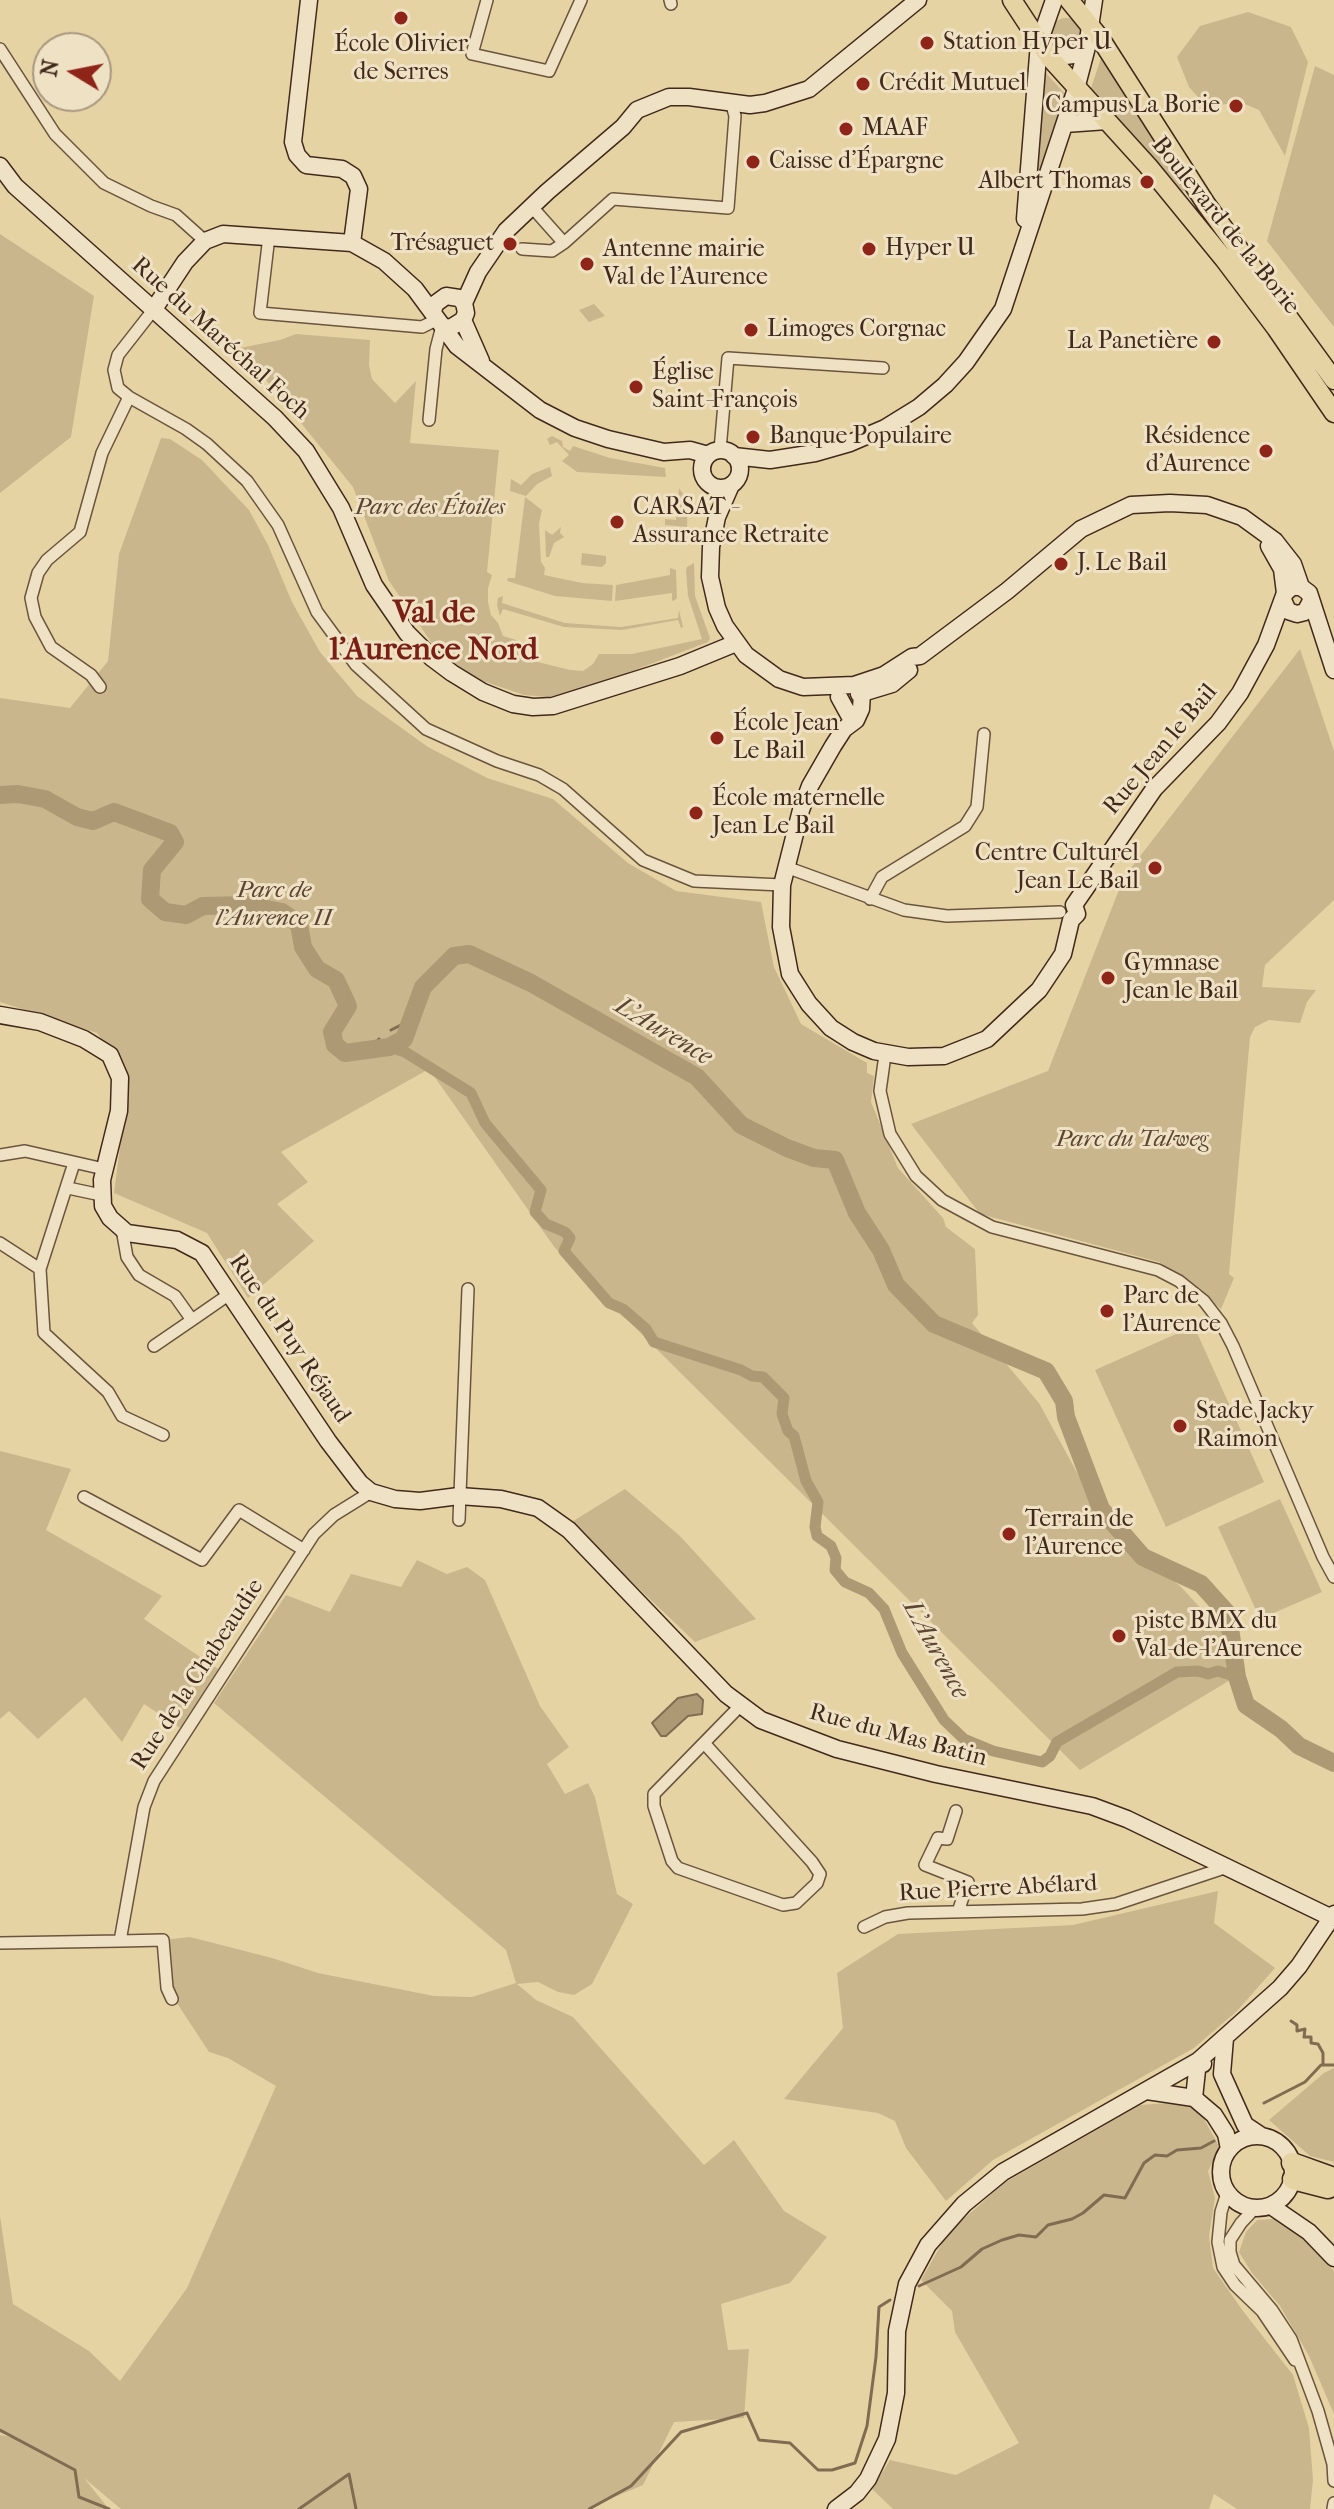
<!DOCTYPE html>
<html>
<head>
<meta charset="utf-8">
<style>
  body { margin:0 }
  #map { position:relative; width:1334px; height:2509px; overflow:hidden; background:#e6d3a4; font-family:"IM FELL French Canon",serif }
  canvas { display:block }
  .north { position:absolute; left:32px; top:32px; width:80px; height:80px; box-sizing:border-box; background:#efe2c4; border:2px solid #a99880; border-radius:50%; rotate:280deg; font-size:22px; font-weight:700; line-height:32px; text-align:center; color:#41291b }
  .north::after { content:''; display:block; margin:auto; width:28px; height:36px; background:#8f2418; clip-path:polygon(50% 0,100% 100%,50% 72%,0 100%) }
</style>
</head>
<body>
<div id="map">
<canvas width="1334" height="2509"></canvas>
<div class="north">N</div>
</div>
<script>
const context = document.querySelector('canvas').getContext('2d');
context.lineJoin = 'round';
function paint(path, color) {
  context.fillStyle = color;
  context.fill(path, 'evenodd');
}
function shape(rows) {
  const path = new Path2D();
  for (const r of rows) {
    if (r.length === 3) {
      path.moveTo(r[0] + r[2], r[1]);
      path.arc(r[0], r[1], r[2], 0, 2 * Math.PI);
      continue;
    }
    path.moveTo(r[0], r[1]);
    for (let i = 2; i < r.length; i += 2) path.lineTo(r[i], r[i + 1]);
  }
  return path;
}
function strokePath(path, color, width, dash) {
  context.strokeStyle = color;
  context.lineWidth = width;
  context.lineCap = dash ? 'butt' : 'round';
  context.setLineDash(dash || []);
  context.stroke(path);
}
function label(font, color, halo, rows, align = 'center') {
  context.font = font + ' "IM FELL French Canon",serif';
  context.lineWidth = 6;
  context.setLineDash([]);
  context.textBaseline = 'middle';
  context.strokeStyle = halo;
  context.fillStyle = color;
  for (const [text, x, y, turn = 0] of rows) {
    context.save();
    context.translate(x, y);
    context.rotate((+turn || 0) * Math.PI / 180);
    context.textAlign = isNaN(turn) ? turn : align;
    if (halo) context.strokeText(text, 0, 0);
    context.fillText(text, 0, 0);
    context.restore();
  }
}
paint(shape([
  [1248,12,1291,27,1308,62,1285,156,1259,110,1240,102,1207,107,1189,87,1177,57,1200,26],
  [1066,34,16],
  [1102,55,1186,189,1182,192,1091,88],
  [1315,66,1334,75,1334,327,1267,241],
  [1045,72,1067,96,1030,214],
  [0,234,94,296,71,437,0,493],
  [594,304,605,316,589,322,579,310],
  [296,334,370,340,369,365,372,379,395,403,416,381,410,443,499,450,487,572,492,575,488,588,488,602,491,615,498,623,503,636,526,643,526,659,570,670,583,671,593,664,599,654,632,654,702,639,688,596,686,571,687,567,694,563,695,596,710,638,708,642,580,691,548,697,524,695,477,679,438,652,389,581,353,487,240,348,280,340],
  [552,436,562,441,563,447,570,451,573,446,610,458,665,468,666,477,577,472,562,461,569,455,557,442,550,445,547,439],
  [161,438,170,439,202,460,249,510,268,545,292,602,320,652,357,696,428,747,487,778,553,799,628,863,676,891,761,902,774,967,801,1024,867,1063,867,1073,874,1076,871,1102,898,1168,943,1218,946,1227,975,1249,978,1315,972,1323,1039,1403,1103,1520,1180,1586,1222,1631,1232,1679,1080,1770,555,1248,429,1069,281,1152,308,1182,277,1204,314,1241,248,1298,207,1233,114,1193,129,1078,97,1033,0,1002,0,698,70,708,108,661,119,554],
  [550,467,552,476,537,484,526,496,510,491,511,479,521,485,532,474],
  [679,488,688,501,687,527,665,525,665,519,676,520],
  [525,497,542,510,539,524,541,562,545,568,544,575,582,583,613,585,612,601,555,596,507,581,508,578,515,578],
  [561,527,560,533,564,537,554,543,549,557,546,557,545,530,552,535],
  [582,553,606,556,606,563,602,567,581,565],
  [670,568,676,570,677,598,675,600,672,601,672,593,615,601,616,585,670,575],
  [503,596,502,603,565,623,621,627,678,618,679,610,683,627,681,628,678,620,622,630,564,627,503,609,500,616,497,605,498,598],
  [1300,649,1334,751,1334,900,1265,965,1262,987,1316,990,1307,1002,1300,1023,1269,1020,1255,1027,1250,1037,1229,1274,1234,1278,1221,1309,1190,1282,1159,1262,980,1214,911,1124,1048,1071,1124,877],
  [1194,1326,1264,1482,1166,1527,1095,1370],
  [0,1451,71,1469,46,1530,162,1596,144,1619,218,1669,180,1728,144,1704,122,1742,85,1697,38,1739,9,1711,0,1719],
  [625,1489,680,1536,756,1619,695,1642,570,1523],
  [1280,1499,1322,1592,1260,1619,1218,1527],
  [417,1560,447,1574,467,1567,485,1580,540,1706,569,1747,547,1764,565,1794,588,1783,595,1797,617,1894,633,1904,592,1984,574,1995,558,1992,538,1982,517,1984,536,2000,573,2017,704,2165,734,2140,784,2211,827,2237,790,2283,721,2304,728,2350,749,2349,744,2418,674,2422,643,2485,586,2509,121,2509,84,2478,109,2509,0,2509,0,2435,13,2437,0,2433,0,2216,13,2304,89,2351,120,2381,187,2288,276,2086,228,2058,209,2052,167,1988,163,1940,190,1937,272,1958,318,1973,434,1996,472,1997,516,1983,506,1950,214,1703,286,1595,330,1612,351,1574,401,1587],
  [1218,1891,1214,1923,1275,1968,1237,2011,1194,2048,993,2160,946,2201,906,2148,895,2121,878,2113,784,2099,843,2028,837,1973,898,1934,1073,1925],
  [1334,2068,1334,2162,1310,2156,1269,2120,1324,2073],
  [1181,2102,1200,2112,1220,2148,1208,2171,1215,2198,1209,2236,1213,2268,1243,2311,1293,2375,1309,2428,1313,2480,1310,2509,1237,2509,1214,2494,1209,2509,893,2509,872,2489,890,2460,956,2475,1019,2443,955,2332,952,2311,921,2280,948,2233,1004,2183,1140,2105],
  [1274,2219,1298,2233,1334,2271,1334,2414,1309,2356,1280,2306,1252,2273,1239,2252,1246,2232,1257,2220]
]), '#cab68d');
const water = shape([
  [697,1694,703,1700,702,1714,688,1716,666,1736,661,1736,652,1723,678,1698,697,1694]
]);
paint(water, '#ae9975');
strokePath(water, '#826c51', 2);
strokePath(shape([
  [391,1030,411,1020],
  [372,1048,379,1039],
  [1291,2021,1297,2025,1297,2031,1305,2029,1304,2037,1311,2037,1311,2043,1318,2044,1323,2053,1323,2065],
  [1264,2103,1305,2082,1321,2065,1334,2065],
  [919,2286,961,2267,982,2249,1002,2240,1019,2235,1036,2237,1048,2225,1072,2219,1083,2213,1104,2195,1125,2198,1144,2163,1155,2155,1167,2156,1177,2150,1201,2148,1214,2141],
  [0,2430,75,2470,79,2497,109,2509],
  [299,2509,349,2474,356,2509],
  [589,2509,631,2486,681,2432,747,2413,759,2440,790,2443,818,2470,832,2470,855,2463,867,2426,876,2357,879,2307,890,2300]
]), '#826c51', 3);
strokePath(shape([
  [389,1047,405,1052,471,1093,485,1123,541,1190,535,1212,546,1224,565,1232,570,1238,564,1251,609,1303,623,1309,646,1329,654,1342,741,1370,752,1376,763,1377,784,1398,782,1414,788,1431,794,1436,806,1481,818,1502,815,1527,817,1536,831,1546,836,1558,835,1570,845,1582,869,1593,884,1609,902,1653,944,1720,964,1739,993,1751,1042,1762,1050,1756,1057,1742,1177,1672,1198,1671,1208,1674,1218,1671,1237,1677]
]), '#ae9975', 11);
strokePath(shape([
  [0,795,18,794,45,799,77,817,93,821,114,812,170,833,175,842,152,870,150,899,165,912,186,915,203,906,247,905,282,912,299,924,303,947,317,969,336,980,348,1006,332,1032,335,1045,345,1053,389,1047,404,1039,423,987,454,956,469,954,531,983,697,1077,741,1125,787,1148,814,1158,835,1160,857,1213,881,1250,896,1285,934,1324,1046,1371,1064,1401,1066,1417,1101,1509,1143,1557,1201,1584,1228,1614,1237,1677,1246,1705,1281,1729,1299,1746,1334,1763]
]), '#ae9975', 18);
const street = shape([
  [487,0,472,54,549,71,581,0],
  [670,0,671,4],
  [0,49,55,134,104,183,151,206,176,215,205,241],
  [532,207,564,243,613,199,728,208,735,116,731,101],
  [269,236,260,313,422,327,436,320],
  [522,249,552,251,564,243],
  [154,309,118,355,114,370,118,388,129,397,186,429,207,444,247,481,278,525,317,612,356,665,426,729,497,761,539,775,563,789,643,860,694,881,782,885],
  [429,420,436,349,442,326],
  [720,450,728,358,883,368],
  [100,687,91,675,51,647,35,617,31,598,38,573,47,560,80,532,102,453,129,397],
  [786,867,904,910,947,916,1060,912],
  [870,899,882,877,965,826,977,807,984,734],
  [885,1055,880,1091,890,1134,916,1176,942,1200,992,1227,1158,1270,1179,1281,1204,1301,1221,1323,1233,1346,1323,1557,1334,1577],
  [0,1155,25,1151,104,1169],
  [74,1163,40,1269,44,1333,108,1392,122,1416,163,1435],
  [68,1188,101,1195],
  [122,1229,127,1257,139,1275,175,1296,192,1320,231,1293],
  [0,1243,40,1269],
  [154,1346,192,1320],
  [84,1497,202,1560,239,1510,304,1550],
  [459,1520,468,1289],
  [704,1743,812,1862,820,1874,817,1883,796,1903,783,1905,678,1868,672,1861,654,1806,654,1794,740,1706],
  [956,1811,947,1839,938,1838,925,1865,968,1882,958,1912],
  [864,1927,885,1917,908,1913,1082,1909,1116,1904,1227,1867],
  [120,1941,163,1940,167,1988,172,1999],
  [0,1943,120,1941,144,1807,154,1781,314,1534,334,1515,371,1492],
  [1227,2193,1221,2212,1218,2242,1223,2267,1235,2285,1262,2311,1295,2360],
  [1255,2208,1241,2223,1230,2240,1230,2252,1234,2265,1272,2310,1291,2339,1318,2411,1333,2464,1334,2481],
  [1333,2509,1334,2503]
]);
const secondary = shape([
  [309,0,293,142,297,155,306,165,342,169,353,176,359,189,352,243],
  [1050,58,1073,55,1087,47],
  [1065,124,1107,121],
  [0,166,15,186,275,418,306,451,341,508,374,585,407,633,432,658,452,673,483,692,513,704,533,707,553,706,680,666,736,643],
  [1025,219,1039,43,1054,0],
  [464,303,478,272,506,231,547,192,623,127,637,110,669,97,689,97,750,105,765,103,809,89,918,0],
  [154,309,185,262,205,241,223,234,352,243,384,261,415,289,457,346,540,410,575,428,608,439,664,452,690,450,708,455],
  [433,312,435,304,446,296,459,298,464,303,466,313,463,320,450,328,442,326],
  [463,320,481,361],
  [721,469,19],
  [734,456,770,460,815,453,850,443,885,428,919,407,945,385,966,362,1003,309,1076,89,1087,47,1094,0],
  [731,485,717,517,711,547,710,577,717,608,725,626,746,655,779,679,803,687,854,685,884,675,912,657,920,656,1007,591,1081,529,1131,505,1170,503,1207,505,1242,517,1275,541,1293,564,1301,587,1309,593,1334,670],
  [1269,546,1282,569,1285,593],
  [1283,600,1288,611,1297,614,1305,612,1311,601],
  [859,684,862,693,861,709,856,720,844,729,833,746,810,786,801,810,782,885,781,927,790,974,809,1004,831,1028,853,1042,874,1051,908,1057,944,1056,987,1039,1039,990,1063,954,1071,920,1077,914,1074,905],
  [859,694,892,684,909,670],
  [839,697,850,717],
  [1074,905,1154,789,1218,723,1240,693,1266,645,1285,593,1292,587,1301,587],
  [0,1015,40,1022,84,1039,110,1055,120,1078,119,1111,102,1180,103,1206,110,1218,127,1233,177,1240,202,1253,328,1441,360,1483,371,1492,395,1499,420,1501,459,1496,501,1499,538,1508,569,1530,726,1694,761,1720,837,1749,936,1774,1092,1806,1127,1819,1332,1918],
  [1225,2038,1222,2074,1245,2125,1260,2135],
  [1147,2091,1194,2098,1214,2115,1226,2134,1229,2149],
  [1194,2098,1198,2061,1203,2064],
  [1257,2172,36],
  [1271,2206,1309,2232,1334,2258],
  [836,2509,857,2493,868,2479,887,2439,896,2393,897,2331,907,2284,928,2245,964,2204,1003,2172,1198,2061,1280,1988,1299,1966,1334,1914]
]);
const primary = shape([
  [1012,0,1050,58,1148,166,1224,259,1276,328,1334,413],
  [1069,0,1100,38,1206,204,1334,380]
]);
const highway = shape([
  [1292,2163,1334,2178],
  [1293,2179,1328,2188]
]);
strokePath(street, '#6a543d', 14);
strokePath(secondary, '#41291b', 19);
strokePath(primary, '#41291b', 21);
strokePath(highway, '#41291b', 23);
strokePath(street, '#efe2c4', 11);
strokePath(secondary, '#efe2c4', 16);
strokePath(primary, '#e6d3a4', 18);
strokePath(highway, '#e6d3a4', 20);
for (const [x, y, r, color] of [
  [401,18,8,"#8f2418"],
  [927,43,8,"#8f2418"],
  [863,84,8,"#8f2418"],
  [1236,106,8,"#8f2418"],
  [846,129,8,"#8f2418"],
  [753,162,8,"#8f2418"],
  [1147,182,8,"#8f2418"],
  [510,244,8,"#8f2418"],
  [869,249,8,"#8f2418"],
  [587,264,8,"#8f2418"],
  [751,330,8,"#8f2418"],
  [1214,342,8,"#8f2418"],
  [636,387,8,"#8f2418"],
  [753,437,8,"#8f2418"],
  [1266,451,8,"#8f2418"],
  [617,522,8,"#8f2418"],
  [1061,564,8,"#8f2418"],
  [717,738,8,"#8f2418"],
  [696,813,8,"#8f2418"],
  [1155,868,8,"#8f2418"],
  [1108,978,8,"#8f2418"],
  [1107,1311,8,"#8f2418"],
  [1180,1426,8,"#8f2418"],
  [1009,1534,8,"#8f2418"],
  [1119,1636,8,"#8f2418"]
]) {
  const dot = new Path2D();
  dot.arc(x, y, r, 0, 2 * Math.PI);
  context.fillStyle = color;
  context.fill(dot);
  strokePath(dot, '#efe2c4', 3);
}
label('24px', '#41291b', '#efe2c4', [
  ["Station Hyper U",943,43],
  ["École Olivier",401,45,"center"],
  ["de Serres",401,73,"center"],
  ["Crédit Mutuel",879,84],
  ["Campus La Borie",1220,106,"right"],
  ["MAAF",862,129],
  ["Caisse d'Épargne",769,162],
  ["Albert Thomas",1131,182,"right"],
  ["Trésaguet",494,244,"right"],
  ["Hyper U",885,249],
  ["Antenne mairie",603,250],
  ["Val de l'Aurence",603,278],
  ["Limoges Corgnac",767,330],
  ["La Panetière",1198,342,"right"],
  ["Église",652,373],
  ["Saint-François",652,401],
  ["Banque Populaire",769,437],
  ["Résidence",1250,437,"right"],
  ["d'Aurence",1250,465,"right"],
  ["CARSAT -",633,508],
  ["Assurance Retraite",633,536],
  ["J. Le Bail",1077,564],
  ["École Jean",733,724],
  ["Le Bail",733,752],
  ["École maternelle",712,799],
  ["Jean Le Bail",712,827],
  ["Centre Culturel",1139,854,"right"],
  ["Jean Le Bail",1139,882,"right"],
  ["Gymnase",1124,964],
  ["Jean le Bail",1124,992],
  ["Parc de",1123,1297],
  ["l'Aurence",1123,1325],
  ["Stade Jacky",1196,1412],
  ["Raimon",1196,1440],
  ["Terrain de",1025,1520],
  ["l'Aurence",1025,1548],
  ["piste BMX du",1135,1622],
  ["Val-de-l'Aurence",1135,1650]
], 'left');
label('24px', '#41291b', '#efe2c4', [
  ["Boulevard de la Borie",1225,226,51],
  ["Rue du Maréchal Foch",220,339,42],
  ["Rue Jean le Bail",1161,750,-50],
  ["Rue du Puy Réjaud",289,1339,56],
  ["Rue de la Chabeaudie",198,1675,-57],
  ["Rue du Mas Batin",898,1736,15],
  ["Rue Pierre Abélard",998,1889,-3]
]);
label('italic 24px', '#5c4532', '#efe2c4', [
  ["Parc des Étoiles",430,508],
  ["Parc de",274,891],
  ["l'Aurence II",274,919],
  ["Parc du Talweg",1132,1140]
]);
label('italic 26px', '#5c4532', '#efe2c4', [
  ["L'Aurence",663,1032,31],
  ["L'Aurence",935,1650,61]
]);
label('bold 32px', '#7a1f14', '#efe2c4', [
  ["Val de",434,614],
  ["l'Aurence Nord",434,651]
]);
</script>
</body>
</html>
